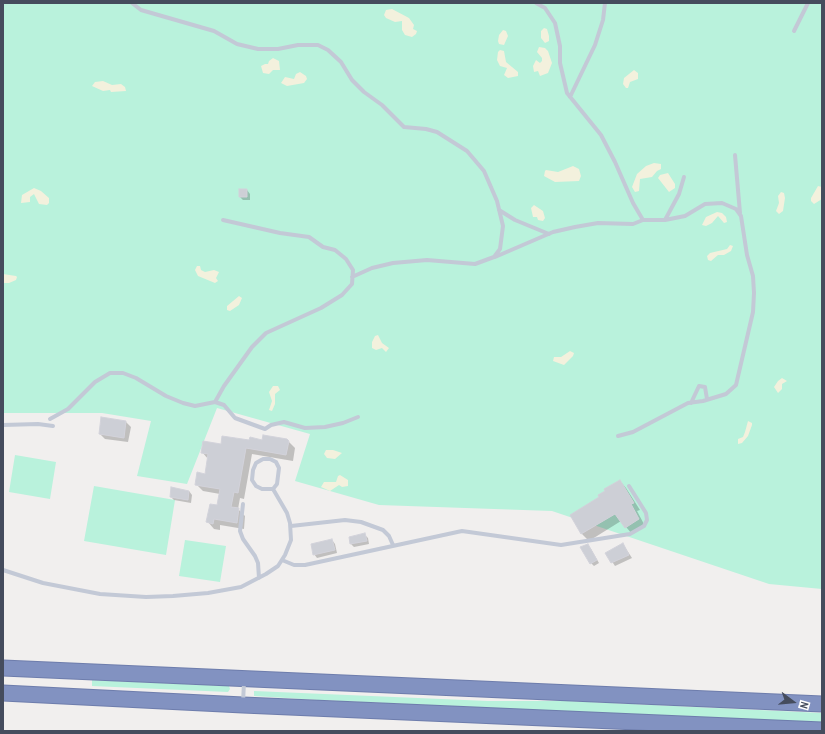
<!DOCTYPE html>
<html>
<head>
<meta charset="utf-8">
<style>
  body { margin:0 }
  #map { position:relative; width:825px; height:734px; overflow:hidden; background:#f1efee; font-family:"Archivo Narrow",sans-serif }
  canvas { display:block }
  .frame { position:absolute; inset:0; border:4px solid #454c5d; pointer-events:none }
  .north { position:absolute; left:773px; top:682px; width:40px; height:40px; -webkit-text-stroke:3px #fff; paint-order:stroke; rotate:106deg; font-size:11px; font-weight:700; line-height:16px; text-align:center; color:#454c5d }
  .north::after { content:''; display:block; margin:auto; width:14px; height:18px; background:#454c5d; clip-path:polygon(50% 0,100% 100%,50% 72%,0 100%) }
</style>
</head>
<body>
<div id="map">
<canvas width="825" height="734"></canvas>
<div class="frame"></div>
<div class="north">N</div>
</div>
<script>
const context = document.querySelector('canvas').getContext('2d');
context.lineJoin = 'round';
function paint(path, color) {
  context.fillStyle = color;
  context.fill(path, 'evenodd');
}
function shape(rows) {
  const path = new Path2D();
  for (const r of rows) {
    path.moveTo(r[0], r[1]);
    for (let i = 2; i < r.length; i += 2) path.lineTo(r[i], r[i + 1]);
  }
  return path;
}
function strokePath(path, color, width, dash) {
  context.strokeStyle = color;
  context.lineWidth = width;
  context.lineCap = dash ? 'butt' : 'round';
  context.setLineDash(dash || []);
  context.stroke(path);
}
paint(shape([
  [3,3,822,3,822,589,769,584,552,511,379,505,295,481,310,434,217,408,187,484,137,476,151,421,102,413,3,413],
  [15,455,56,462,50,499,9,492],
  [94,486,175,500,166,555,84,541],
  [185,540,226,546,220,582,179,576],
  [92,680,229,686,230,689,228,692,92,686],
  [254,691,488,701,569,701,822,713,822,723,319,700,254,696]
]), '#b9f2dc');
paint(shape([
  [392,9,409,18,414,25,413,29,417,31,416,34,412,37,405,35,402,30,402,21,395,22,386,18,384,15,386,10],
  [544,28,547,29,549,36,549,41,545,43,541,38,541,31],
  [503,30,506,31,508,36,504,45,499,44,498,41,499,35],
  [539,47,545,48,548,51,552,63,548,73,540,76,538,71,534,72,533,66,536,60,540,63,542,61,542,58,537,52],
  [500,50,504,51,506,62,518,72,518,76,508,78,504,75,507,68,500,66,497,60,498,52],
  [273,58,279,61,280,70,273,70,269,74,263,73,261,66,265,64,268,64,269,61],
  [634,70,638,73,638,79,630,82,628,88,626,88,623,84,624,78],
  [300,72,306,76,307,79,304,83,287,86,281,83,285,77,294,79,296,74],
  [103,81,112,85,121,84,125,87,126,91,111,92,110,90,103,91,92,86,95,82],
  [654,163,661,164,661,169,657,171,652,177,640,179,639,191,635,192,632,187,637,174,646,166],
  [573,166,579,169,581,176,579,181,555,182,544,176,545,171,546,170,558,172],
  [668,173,675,184,675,188,669,192,658,178,660,175],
  [818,186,822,187,822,199,814,204,811,201,811,198],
  [34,188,41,191,49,198,49,203,47,205,39,204,34,194,30,197,30,202,21,203,22,195],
  [781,192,784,193,785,198,783,211,779,214,776,211,779,203,778,196],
  [534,205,543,211,545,218,543,221,538,220,537,217,533,217,531,208],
  [717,212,722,213,726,217,727,222,724,223,718,216,712,223,706,226,702,225,706,217],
  [730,245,733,246,731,251,724,255,718,255,711,261,708,260,707,256,710,253,727,249],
  [197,266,200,266,201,270,205,272,214,270,219,272,216,278,218,281,215,283,198,276,195,270],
  [3,274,16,276,17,277,16,280,9,283,4,283,3,288],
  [239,296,242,298,239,305,230,311,227,310,227,306],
  [378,335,382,343,389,348,386,352,382,348,376,350,372,348,372,342,375,336],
  [570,351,574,353,573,356,564,365,553,361,554,357,561,357],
  [782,378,787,381,782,384,782,389,778,393,774,387,778,381],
  [273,386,278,386,280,390,275,394,275,404,272,411,269,410,272,401,269,392],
  [748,421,752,423,752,425,748,436,742,443,738,444,738,439,743,437,745,432],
  [326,450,333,450,342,453,335,459,327,458,324,454],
  [340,475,348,480,348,486,342,487,339,485,330,491,321,487,324,482,336,482,338,476]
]), '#f3f1dd');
paint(shape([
  [247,190,250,194,250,200,243,200,240,197],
  [126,422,131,427,128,442,105,439,100,434],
  [287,440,295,448,293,461,252,454,244,499,240,498,238,509,245,516,244,529,220,525,220,530,214,529,208,522,218,506,220,494,203,491,196,484,206,475,208,459,202,452,222,445,250,441],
  [620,481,626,488,640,510,637,511,645,526,632,534,621,521,589,541,582,534,571,516,601,498],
  [189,491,192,495,191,503,174,500,171,497],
  [365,535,368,538,369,544,354,547,351,544,350,538],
  [332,540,335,544,337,553,317,558,314,554],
  [623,544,632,558,615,566,607,554],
  [591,549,599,563,594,566,591,563]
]), '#0003');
const building = shape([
  [239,189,247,189,247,197,239,197,239,189],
  [101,417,126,421,124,438,99,434,101,417],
  [263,435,287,439,289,441,286,455,246,448,238,493,234,492,231,507,239,508,237,523,214,519,213,524,206,522,210,504,217,505,220,489,195,485,197,472,205,474,208,454,201,453,203,441,221,444,222,436,249,440,250,437,262,440,263,435],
  [620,480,634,503,631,504,639,519,625,528,615,514,581,534,570,515,599,497,598,495,605,491,604,489,620,480],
  [171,487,189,491,188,500,170,497,171,487],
  [365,533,367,541,350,544,349,537,365,533],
  [332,539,335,550,313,555,311,544,332,539],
  [623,543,629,555,611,563,605,553,623,543],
  [588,544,597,560,590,564,580,547,588,544]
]);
paint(building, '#cdcfd6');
strokePath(building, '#d2d2da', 1);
const motorway = shape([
  [3,668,822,704],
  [3,693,243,705,822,730]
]);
strokePath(motorway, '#6e7dac', 17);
strokePath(shape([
  [132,3,141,10,214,31,237,44,258,49,278,49,298,45,318,45,328,50,341,62,352,80,364,92,382,105,404,127,426,129,437,132,467,151,484,171,497,201,503,226,500,249,494,257,475,264,427,260,393,263,372,268,352,277],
  [536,3,545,8,555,23,560,46,560,63,567,93,601,135,615,162,633,203,643,220],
  [794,31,808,3],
  [570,97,595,45,603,20,605,3],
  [735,155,740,213],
  [499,210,515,220,549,234],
  [665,220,679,194,684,177],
  [495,257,553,232,575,227,598,223,633,224,643,220,665,220,685,216,705,204,722,203,736,209,741,216,747,255,753,276,754,293,753,312,736,385,726,394,703,401,688,403,633,432,618,436],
  [215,402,224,386,252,347,266,333,321,308,342,295,352,284,353,270,346,259,335,250,323,247,309,237,280,233,223,220],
  [691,403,699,386,705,387,707,399],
  [50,419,68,409,95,382,110,373,123,373,136,378,166,396,183,403,195,406,215,402,224,405,235,418,265,429,271,425,284,422,305,428,325,427,343,423,358,417],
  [3,425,38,424,53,426],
  [263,459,270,459,276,462,279,468,277,484,273,489,262,489,256,486,252,480,253,470,256,463,263,459],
  [243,504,240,531,243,539,255,556,258,563,259,578],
  [291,526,345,520,361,522,383,530,389,536,393,545],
  [282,560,294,565,305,565,462,531,561,545,630,534,644,526,647,520,646,513,629,486],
  [3,570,43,583,100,594,146,597,173,596,208,593,241,587,266,574,278,566,285,555,291,540,290,523,287,513,273,489],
  [243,703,244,682]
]), '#c3c9d6', 4);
strokePath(motorway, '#8292c1', 15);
</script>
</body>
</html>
